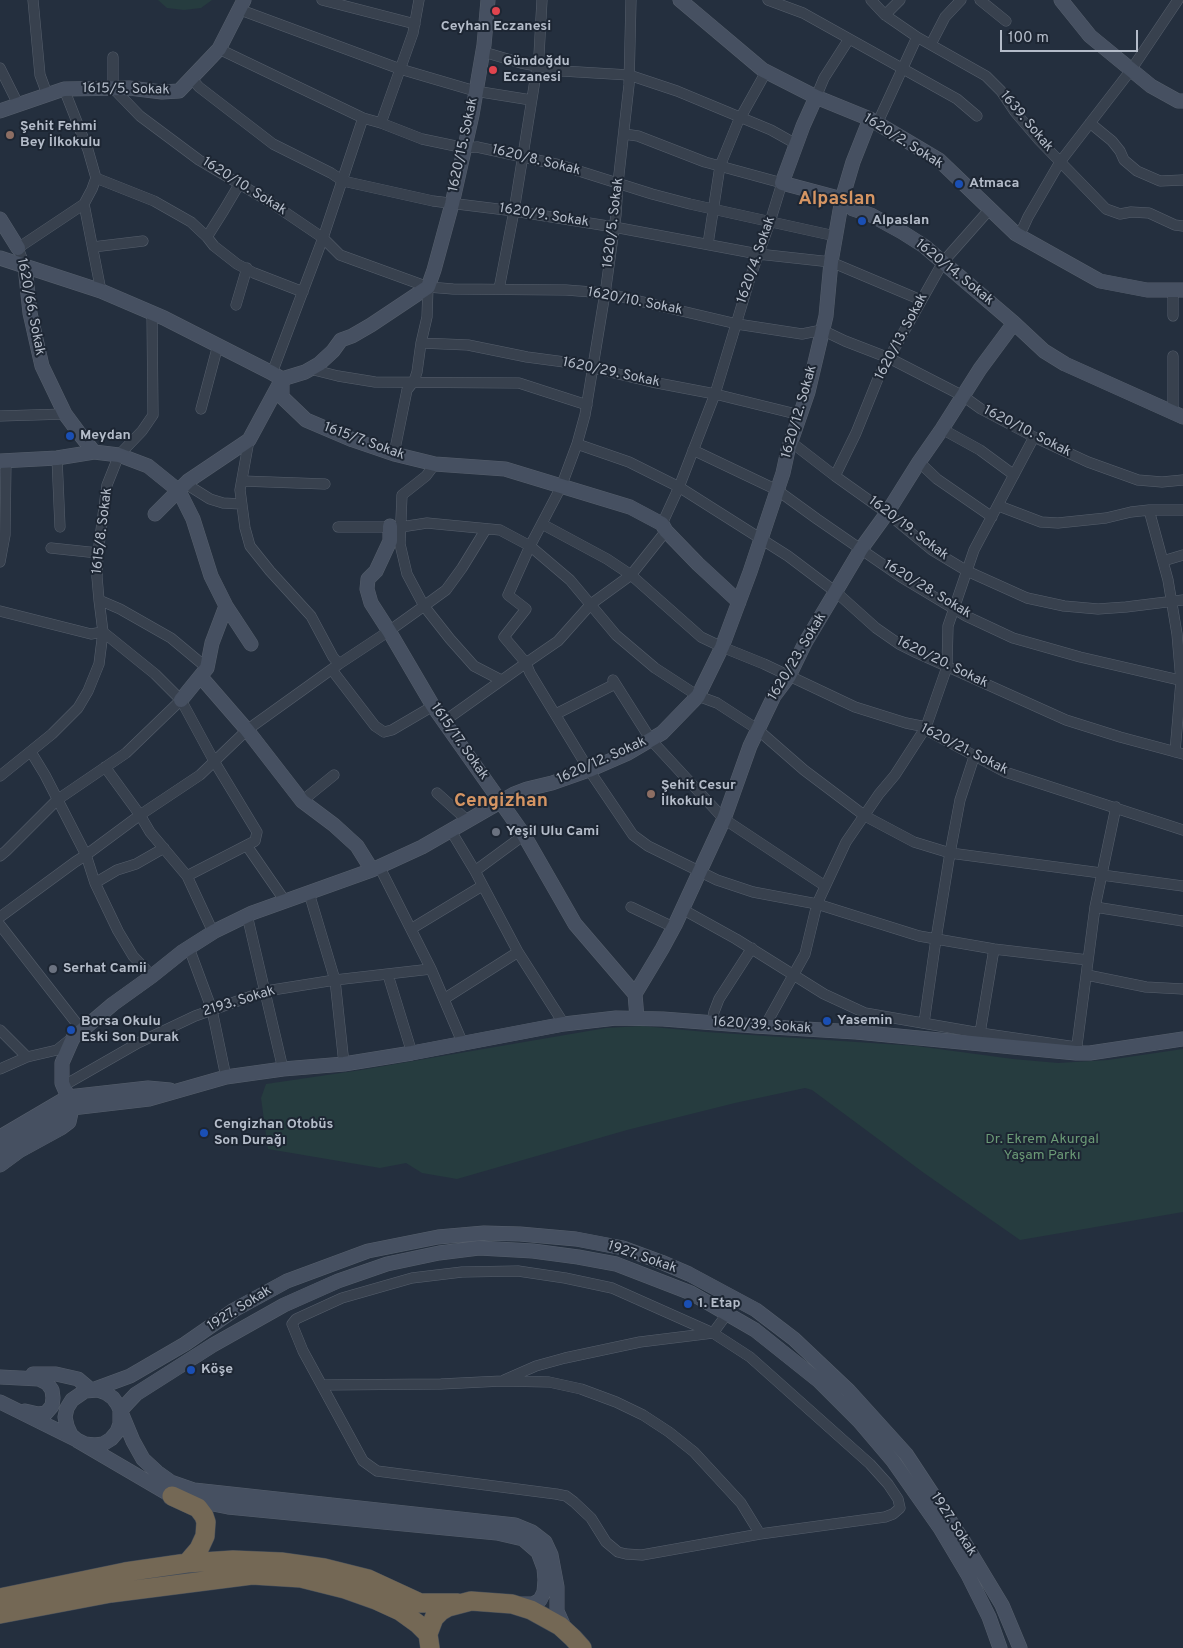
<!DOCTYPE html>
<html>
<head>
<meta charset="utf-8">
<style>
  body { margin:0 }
  #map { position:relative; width:1183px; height:1648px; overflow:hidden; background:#242f3e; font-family:Overpass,sans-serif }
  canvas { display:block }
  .scale { position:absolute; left:1000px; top:30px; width:138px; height:22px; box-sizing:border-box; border:2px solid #b4bcc9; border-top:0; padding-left:6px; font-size:15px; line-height:18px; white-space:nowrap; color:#b4bcc9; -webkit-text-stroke:4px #1d2633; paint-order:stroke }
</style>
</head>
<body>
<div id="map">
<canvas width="1183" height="1648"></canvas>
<div class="scale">100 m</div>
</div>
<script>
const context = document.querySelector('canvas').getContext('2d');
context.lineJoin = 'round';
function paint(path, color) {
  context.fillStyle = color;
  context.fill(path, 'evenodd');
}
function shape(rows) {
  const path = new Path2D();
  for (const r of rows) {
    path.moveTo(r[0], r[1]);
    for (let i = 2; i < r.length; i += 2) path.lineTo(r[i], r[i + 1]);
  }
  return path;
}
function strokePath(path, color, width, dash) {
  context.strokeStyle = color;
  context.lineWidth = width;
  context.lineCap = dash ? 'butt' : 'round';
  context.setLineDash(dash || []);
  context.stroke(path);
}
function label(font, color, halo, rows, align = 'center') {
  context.font = font + ' Overpass,sans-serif';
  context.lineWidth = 4;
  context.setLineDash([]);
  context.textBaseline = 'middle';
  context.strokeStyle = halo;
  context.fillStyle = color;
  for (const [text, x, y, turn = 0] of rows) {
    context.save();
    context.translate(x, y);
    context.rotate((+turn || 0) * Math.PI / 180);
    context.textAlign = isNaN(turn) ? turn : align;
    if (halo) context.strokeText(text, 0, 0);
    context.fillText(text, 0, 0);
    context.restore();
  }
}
paint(shape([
  [158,0,212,0,201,8,184,10,167,8],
  [642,1026,706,1032,916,1046,1013,1059,1058,1063,1108,1060,1183,1049,1183,1212,1020,1240,924,1173,812,1090,805,1088,735,1103,627,1130,457,1179,422,1173,406,1163,380,1168,268,1149,261,1098,266,1084,361,1070,606,1028]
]), '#263c3f');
const street = shape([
  [33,0,40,75,47,94],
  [322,0,415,24],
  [631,0,629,85,618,183,616,215,606,287,585,415,577,444,561,487,530,546,508,595,526,609,504,637,526,663,558,641,591,604,631,575,666,531],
  [768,0,803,13,957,99,977,116],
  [871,0,885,15,917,37,986,76,1001,91,1015,112,1039,140,1106,209,1120,214,1131,212,1149,213,1175,225,1183,226],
  [980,0,1006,21],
  [238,9,400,69,475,91,531,100],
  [885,15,900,0],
  [931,44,945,17,961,0],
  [219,49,363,118,381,123,422,139,465,148,477,147,560,165,652,194,690,204,835,236],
  [483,54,487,53,521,63,562,71,629,75,677,91,771,130,796,144],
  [113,57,113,88,140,116,199,160,270,202,323,238,340,255,428,287,453,289,566,290,605,293,737,324,802,334,822,330,845,341,889,358,963,396,981,409,1034,437,1088,462,1138,480,1162,482,1183,480],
  [0,68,18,104],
  [192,79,199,87,273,144,331,173,343,181,433,201,514,211,614,227,758,254,831,262,921,300],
  [816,97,824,78,849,39],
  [381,123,413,33,419,0],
  [1090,123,1112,141,1120,151,1124,160,1137,171,1160,181,1183,180],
  [877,124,917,37],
  [624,134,638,136,705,162,782,183,770,222,750,278,715,394,679,487,662,524],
  [96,178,154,201,191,222,207,237,214,246,237,264,254,273,303,292],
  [84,204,101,291],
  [1016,234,1023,228,1028,217,1060,162,1131,70,1178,0],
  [207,237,224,210,240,183],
  [708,244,720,166,738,122,766,72],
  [93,247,143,241],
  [25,266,18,248,84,204,92,189,96,178,88,150,64,89],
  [499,289,514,211,539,55,542,0],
  [1173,290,1173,316],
  [236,305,247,268],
  [152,313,153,415,142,431,119,455,107,485,98,553,97,577,99,600,120,609,171,638,207,668],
  [421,343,468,345,527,357,572,363,652,382,715,394,800,415],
  [1173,356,1173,412],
  [310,369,338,376,375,382,519,383,587,405],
  [272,373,323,238,363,118],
  [201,409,218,345],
  [0,416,65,414],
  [942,429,980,450,1014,475],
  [791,442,835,476,887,513,932,550,967,571,1027,598,1064,606,1098,609,1126,607,1183,600],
  [577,444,629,462,679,487,788,556,837,593,876,628,899,644,917,653,1066,720,1120,737,1183,754],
  [693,450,777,490,817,519,901,577,966,616,1013,638,1080,657,1183,681],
  [394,454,407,390,414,381,417,372,421,343,427,317,428,287],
  [57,458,60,527],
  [919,462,937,479,992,517],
  [435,464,426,476,402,495,400,544,407,574,424,606,446,590,462,568,486,529],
  [835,476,856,433,879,376,943,262,989,210],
  [242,481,325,484],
  [186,484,210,499,223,503,241,504],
  [999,506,1041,522,1058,523,1106,518,1131,512,1149,510,1183,510],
  [1149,510,1168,580,1177,634,1181,681,1175,752],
  [542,524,607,559,631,575,701,637,722,647,764,664,855,707,906,723,926,727,928,731,1005,772,1183,830],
  [338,527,401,527,427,523,500,530,530,546,570,580,616,635,655,668,698,696,717,703,757,729,804,770,865,816,914,842,950,853,1101,873],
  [51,548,98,553],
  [1163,561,1183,555],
  [0,562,5,535,6,461],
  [0,611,91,634,103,632,99,600],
  [103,632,155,674,181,700,214,761,257,832,255,841,187,876],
  [339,664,389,631,424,606,450,639,474,666,501,680],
  [332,670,375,726,384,732,392,730,433,706],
  [613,680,651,740,724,819,825,886],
  [556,714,615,684],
  [443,722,526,663,530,673,589,770,633,835,648,846,717,880,753,892,817,904,919,936,994,949,1088,960],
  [31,752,45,775,86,855,95,883,118,931,133,956,152,976],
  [105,767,140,815,150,832,187,876,213,932],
  [0,776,52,734,78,708,88,691,99,664,103,632],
  [437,793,468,821],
  [302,801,334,775],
  [451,831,475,871,518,952,564,1024],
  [247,846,285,901],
  [0,856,6,851,57,800,126,753,181,700],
  [379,866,431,969,463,1044],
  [475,871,524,835],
  [1102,875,1183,886],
  [95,883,117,870,136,864,164,848],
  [309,893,335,980,344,1064],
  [631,907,673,927],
  [1095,907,1183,921],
  [682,909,736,939,824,994,865,1013,980,1033,1076,1047],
  [247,915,283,1069],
  [0,917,75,862,86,855,140,815,200,775,247,730,339,664,333,657,311,616,270,571,250,546,245,528,240,490,249,440],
  [0,925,81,1029],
  [411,929,482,886],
  [189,948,212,1010,226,1077],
  [388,975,412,1053],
  [1087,975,1146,987,1183,989],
  [444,999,518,952],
  [712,1022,714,1012,719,999,752,948],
  [924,1023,936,939,950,853,960,800,974,757],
  [765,1026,805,954,817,904,846,842,879,794,895,775,926,727,947,667,948,626,974,550,1034,437],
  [0,1030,27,1057],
  [980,1033,994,949],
  [1076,1053,1095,907,1116,807],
  [0,1069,27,1057,57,1050,72,1038],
  [63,1086,138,1043,195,1016,266,991,335,980,431,969],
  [518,1271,565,1278,612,1288,713,1333,750,1357,870,1464,888,1484,898,1499,900,1508,893,1514,885,1517,760,1534,642,1555,626,1554,618,1552,606,1542,591,1518,574,1502,566,1496,556,1494,377,1471,363,1461,303,1351,292,1324,296,1319,342,1298,412,1278,462,1272,518,1271],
  [504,1380,536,1366,565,1358,640,1342,713,1333,727,1314],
  [322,1385,441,1384,502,1381,549,1382,581,1389,616,1402,643,1415,669,1432,694,1452,741,1503,760,1534]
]);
const secondary = shape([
  [680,0,763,70,816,97,870,119,939,160,1016,234,1100,281,1147,290,1183,290],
  [1061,0,1090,36,1151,86,1178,101,1183,101],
  [816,97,803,126,782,183,842,199,853,209,871,215,902,232,924,246,1014,323,1044,351,1065,364,1183,417],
  [0,111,64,89,129,88,162,92,179,91,219,49,244,0],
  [0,219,18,248],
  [0,258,101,291,164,318,272,373,282,379,282,397,306,420,353,440,394,454,435,464,505,469,630,507,662,524,666,531,698,564,739,602],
  [25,266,30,313,42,366,65,414,82,437,94,452],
  [0,461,57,458,94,452,119,455,148,466,179,491,193,519,211,576,226,606,251,644],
  [155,514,188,481,249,440,282,379,305,372,319,364,333,351,341,340,352,336,371,325,428,287,434,270,452,204,472,115,484,45,488,0],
  [390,526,390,541,376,571,368,579,367,589,371,603,389,631,433,706,524,835,575,924,635,994],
  [201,677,247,730,302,801,334,825,357,846,372,870],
  [181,700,207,668,212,643,226,606],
  [637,1018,635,994,662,949,675,925,724,819,750,746,774,696,789,676,805,643,861,549,887,513,919,462,942,429,980,369,1014,323],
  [68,1097,62,1083,62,1063,73,1038,113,1004,152,976,182,952,215,931,252,913,372,870,422,847,514,794,527,789,552,783,589,770,628,753,662,733,698,696,722,647,750,572,783,473,788,450,808,392,826,316,831,262,842,199,853,162,870,119],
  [0,1137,68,1097,148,1088,170,1090],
  [0,1149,72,1108,149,1099,226,1077,283,1069,344,1064,412,1053,564,1024,616,1018,663,1019,755,1026,856,1032,1076,1053,1090,1053,1183,1039],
  [0,1165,19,1151,61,1128,69,1122,72,1108],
  [33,1374,56,1374,78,1379,91,1390],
  [0,1377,39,1379,47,1383,52,1390,53,1398,52,1406,46,1413,38,1414,25,1411],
  [92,1390,130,1376,185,1344,234,1310,287,1281,368,1251,438,1237,484,1233,520,1234,576,1239,623,1248,661,1262,689,1274,756,1310,794,1339,849,1391,906,1454,964,1542,1002,1605,1020,1648],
  [0,1402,85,1444,95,1445,103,1444,111,1439,117,1432,120,1424,120,1412],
  [120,1411,136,1394,213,1345,284,1305,338,1281,387,1264,439,1253,479,1248,533,1251,578,1257,616,1264,691,1293,755,1330,819,1381,859,1421,893,1461,940,1528,968,1575,989,1617,1000,1648],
  [518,1604,533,1604,540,1600,544,1592,545,1580,544,1568,538,1552,523,1539,497,1533,228,1507,172,1496,78,1441,71,1435,67,1426,65,1417,67,1408,72,1400,85,1391,98,1390,106,1393,113,1398,118,1405,133,1441,143,1459,157,1472,171,1482,194,1490,515,1525,532,1532,545,1542,551,1555,557,1587,557,1611,566,1631]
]);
const highway = shape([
  [172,1496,198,1508,204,1516,206,1522,205,1536,199,1549,187,1563],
  [0,1598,125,1572,187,1563,233,1560,281,1562,324,1568,368,1579,420,1603,458,1603],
  [0,1614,111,1593,252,1575,301,1578,345,1589,376,1600,400,1611,418,1624,428,1634],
  [430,1648,428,1634,434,1618,441,1611,448,1607,471,1601,512,1604,531,1610,560,1626,573,1638,582,1648]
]);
strokePath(street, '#565f6c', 11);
strokePath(secondary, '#565f6c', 15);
strokePath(highway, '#434c59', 20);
strokePath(street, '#38414e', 10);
strokePath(secondary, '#465061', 14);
strokePath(highway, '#746855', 19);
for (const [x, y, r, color] of [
  [496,11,5,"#e0444e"],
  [493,70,5,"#e0444e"],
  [10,135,5,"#8d6e63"],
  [959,184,5,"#1a4fb4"],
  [862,221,5,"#1a4fb4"],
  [70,436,5,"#1a4fb4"],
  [651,794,5,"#8d6e63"],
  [496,832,5,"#6b7280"],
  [53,969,5,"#6b7280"],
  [827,1021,5,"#1a4fb4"],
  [71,1030,5,"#1a4fb4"],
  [204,1133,5,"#1a4fb4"],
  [688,1304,5,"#1a4fb4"],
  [191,1370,5,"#1a4fb4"]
]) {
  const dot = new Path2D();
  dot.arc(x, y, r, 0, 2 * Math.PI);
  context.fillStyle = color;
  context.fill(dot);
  strokePath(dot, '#1d2633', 2);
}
label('bold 14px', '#b4bcc9', '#1d2633', [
  ["Ceyhan Eczanesi",496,27,"center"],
  ["Gündoğdu",503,62],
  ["Eczanesi",503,78],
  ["Şehit Fehmi",20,127],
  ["Bey İlkokulu",20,143],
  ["Atmaca",969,184],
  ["Alpaslan",872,221],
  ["Meydan",80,436],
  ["Şehit Cesur",661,786],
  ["İlkokulu",661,802],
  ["Yeşil Ulu Cami",506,832],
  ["Serhat Camii",63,969],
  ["Yasemin",837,1021],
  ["Borsa Okulu",81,1022],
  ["Eski Son Durak",81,1038],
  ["Cengizhan Otobüs",214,1125],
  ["Son Durağı",214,1141],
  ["1. Etap",698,1304],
  ["Köşe",201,1370]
], 'left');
label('14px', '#b4bcc9', '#1d2633', [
  ["1615/5. Sokak",126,90,1],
  ["1639. Sokak",1026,122,50],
  ["1620/2. Sokak",903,142,32],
  ["1620/15. Sokak",464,145,-78],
  ["1620/8. Sokak",536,161,14],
  ["1620/10. Sokak",244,187,32],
  ["1620/9. Sokak",544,216,9],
  ["1620/5. Sokak",614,223,-83],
  ["1620/4. Sokak",757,260,-71],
  ["1620/14. Sokak",954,273,39],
  ["1620/10. Sokak",635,302,11],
  ["1620/66. Sokak",30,307,79],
  ["1620/13. Sokak",902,337,-62],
  ["1620/29. Sokak",611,373,12],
  ["1620/12. Sokak",800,412,-74],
  ["1620/10. Sokak",1027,432,27],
  ["1615/7. Sokak",364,442,20],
  ["1620/19. Sokak",908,529,37],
  ["1615/8. Sokak",103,531,-83],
  ["1620/28. Sokak",927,590,31],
  ["1620/23. Sokak",798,657,-59],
  ["1620/20. Sokak",942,663,26],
  ["1615/17. Sokak",459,742,55],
  ["1620/21. Sokak",964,750,27],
  ["1620/12. Sokak",602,761,-24],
  ["2193. Sokak",239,1002,-17],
  ["1620/39. Sokak",762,1026,4],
  ["1927. Sokak",642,1258,19],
  ["1927. Sokak",240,1309,-32],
  ["1927. Sokak",953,1525,57]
]);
label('14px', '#6b9a76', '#1d2633', [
  ["Dr. Ekrem Akurgal",1042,1140],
  ["Yaşam Parkı",1042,1156]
]);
label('bold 19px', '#d59563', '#1d2633', [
  ["Alpaslan",837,200],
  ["Cengizhan",501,802]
]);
</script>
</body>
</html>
